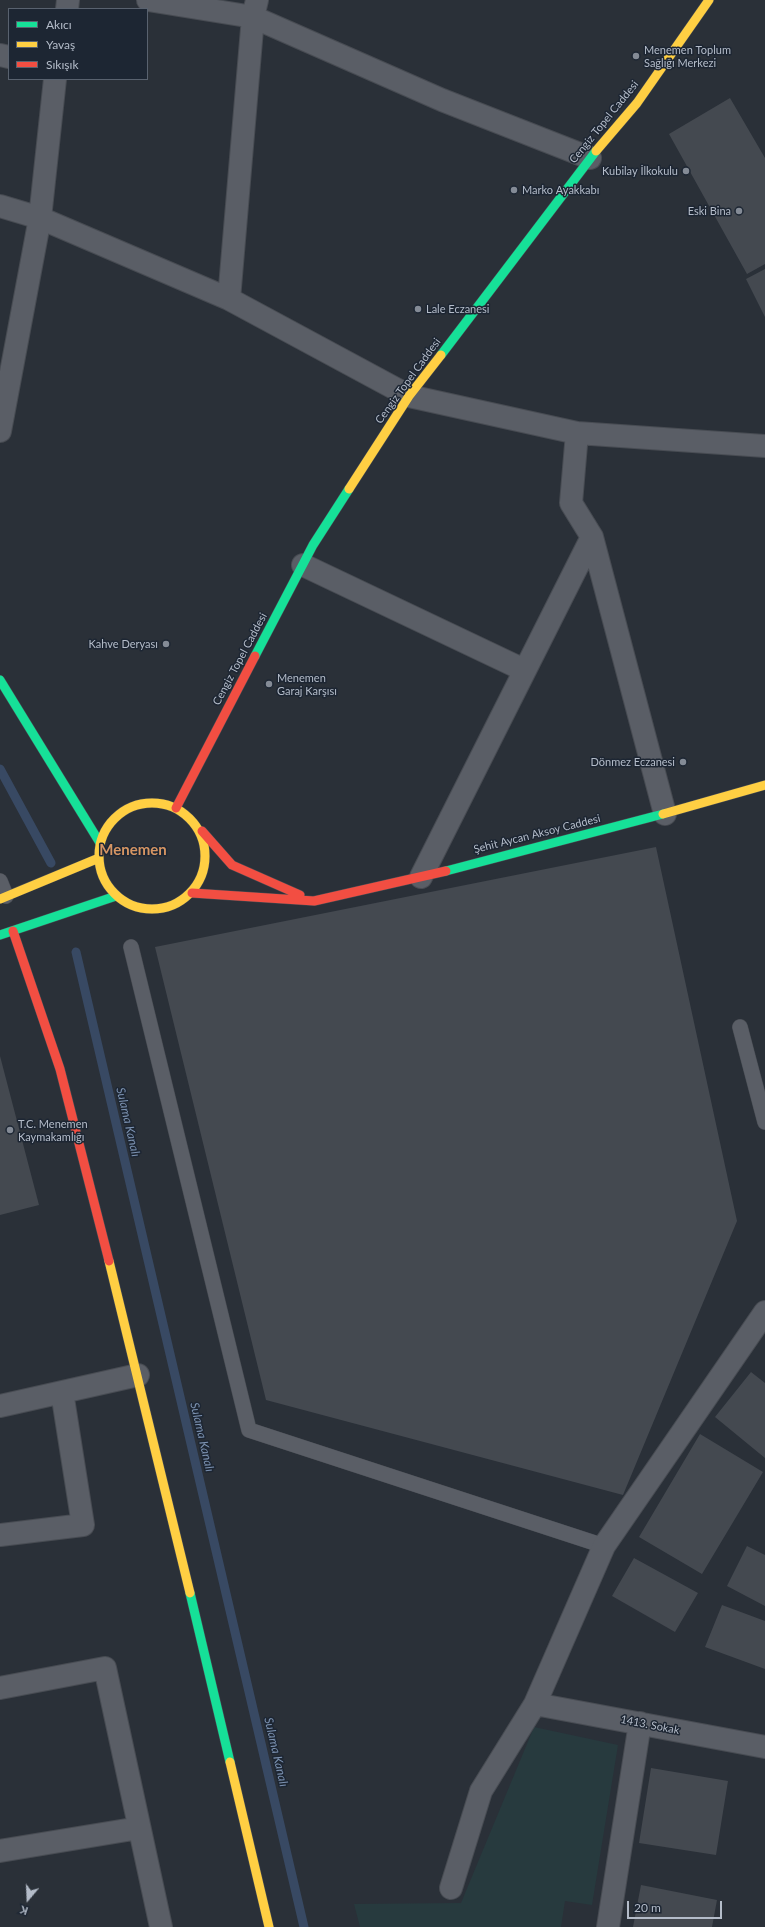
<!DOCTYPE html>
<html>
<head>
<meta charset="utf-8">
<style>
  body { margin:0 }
  #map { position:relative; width:765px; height:1927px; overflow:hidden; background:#2a3038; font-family:Lato,sans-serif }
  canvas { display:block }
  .legend { position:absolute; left:8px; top:8px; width:140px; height:72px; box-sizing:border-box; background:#1d2633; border:1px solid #59626f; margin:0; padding:5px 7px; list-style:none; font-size:12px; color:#b4bcc9 }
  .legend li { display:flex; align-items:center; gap:8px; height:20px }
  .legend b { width:20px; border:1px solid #59626f }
  .north { position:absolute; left:8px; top:1879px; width:40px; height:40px; -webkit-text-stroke:3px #1d2633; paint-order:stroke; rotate:199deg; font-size:11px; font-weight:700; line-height:16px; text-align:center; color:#b4bcc9 }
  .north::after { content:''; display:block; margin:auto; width:14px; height:18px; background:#b4bcc9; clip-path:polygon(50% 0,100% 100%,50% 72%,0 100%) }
  .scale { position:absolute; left:627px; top:1901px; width:95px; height:18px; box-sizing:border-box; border:2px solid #b4bcc9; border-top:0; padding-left:5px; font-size:12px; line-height:14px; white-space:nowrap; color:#b4bcc9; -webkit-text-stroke:3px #1d2633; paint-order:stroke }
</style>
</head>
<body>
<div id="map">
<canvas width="765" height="1927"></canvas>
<ul class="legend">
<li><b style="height:5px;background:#16e098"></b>Akıcı</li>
<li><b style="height:5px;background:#ffcf43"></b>Yavaş</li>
<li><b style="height:5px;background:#f24e42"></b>Sıkışık</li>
</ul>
<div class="north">K</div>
<div class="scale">20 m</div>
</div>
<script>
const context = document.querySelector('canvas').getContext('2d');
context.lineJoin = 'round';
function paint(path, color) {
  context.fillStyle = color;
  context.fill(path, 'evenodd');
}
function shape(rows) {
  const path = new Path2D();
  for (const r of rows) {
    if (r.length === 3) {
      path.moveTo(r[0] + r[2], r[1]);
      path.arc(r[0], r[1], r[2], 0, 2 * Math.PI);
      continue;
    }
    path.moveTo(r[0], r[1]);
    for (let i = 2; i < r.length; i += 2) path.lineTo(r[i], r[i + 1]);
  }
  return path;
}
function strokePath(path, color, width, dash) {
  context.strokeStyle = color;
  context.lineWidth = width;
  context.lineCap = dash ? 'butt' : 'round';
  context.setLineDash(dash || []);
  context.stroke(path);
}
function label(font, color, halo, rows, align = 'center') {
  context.font = font + ' Lato,sans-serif';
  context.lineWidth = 3;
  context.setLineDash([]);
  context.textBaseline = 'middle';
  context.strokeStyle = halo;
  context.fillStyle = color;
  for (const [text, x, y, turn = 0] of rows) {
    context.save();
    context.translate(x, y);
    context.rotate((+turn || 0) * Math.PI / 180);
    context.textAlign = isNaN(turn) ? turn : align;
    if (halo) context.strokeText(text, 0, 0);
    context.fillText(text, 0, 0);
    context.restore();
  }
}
paint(shape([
  [534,1727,618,1745,592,1905,565,1901,561,1927,360,1927,354,1904,461,1903]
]), '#273a3e');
strokePath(shape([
  [0,769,51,863],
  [76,952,304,1927]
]), '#384963', 9);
paint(shape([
  [730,98,765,158,765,264,747,274,669,134],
  [765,269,765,317,746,279],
  [656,847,737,1221,623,1495,266,1400,155,947],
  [0,1056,39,1205,0,1215],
  [751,1372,765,1383,765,1458,715,1417],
  [700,1434,763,1472,702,1574,639,1537],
  [747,1546,765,1555,765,1606,727,1586],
  [634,1558,698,1593,675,1632,612,1596],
  [722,1605,765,1621,765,1669,705,1647],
  [651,1768,728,1781,716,1855,639,1843],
  [641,1885,717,1900,712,1927,633,1927]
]), '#444950');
const lane = shape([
  [0,881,6,896],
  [131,947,249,1430,604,1546],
  [740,1027,765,1122]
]);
const street = shape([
  [148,0,253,17,257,0],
  [67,9,68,0],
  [0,55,9,57],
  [0,206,40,218,229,299,253,17,442,100,590,158],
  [229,299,409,396,577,433,765,446],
  [0,431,40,218,55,79],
  [577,433,571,503,592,537,665,814],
  [303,565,524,670],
  [421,877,592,537],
  [0,1406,138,1375],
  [0,1535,83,1525,62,1392],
  [0,1688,105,1668,161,1927],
  [535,1704,765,1747],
  [0,1851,139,1828],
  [451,1888,481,1791,535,1704,604,1546,765,1312],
  [608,1927,640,1723]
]);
const fast = shape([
  [441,355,596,151],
  [255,656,313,545,349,489],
  [0,680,100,843],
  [446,871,663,814],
  [0,935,116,896],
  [190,1593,230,1762]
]);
const slow = shape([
  [596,151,637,103,709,0],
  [349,489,409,396,441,355],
  [152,856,53],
  [663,814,765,785],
  [0,899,99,858],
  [109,1261,190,1593],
  [230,1762,269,1927]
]);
const jam = shape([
  [176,808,255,656],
  [202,831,232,865,300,895],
  [192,893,314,901,446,871],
  [13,931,60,1069,109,1261]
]);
strokePath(lane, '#484c53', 16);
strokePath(street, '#484c53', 24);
strokePath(fast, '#484c53', 10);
strokePath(slow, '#484c53', 10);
strokePath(jam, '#484c53', 10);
strokePath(lane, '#5a5e66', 15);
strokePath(street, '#5a5e66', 22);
strokePath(fast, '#16e098', 9);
strokePath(slow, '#ffcf43', 9);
strokePath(jam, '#f24e42', 9);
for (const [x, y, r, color] of [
  [636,56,4,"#848b96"],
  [686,171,4,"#848b96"],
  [514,190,4,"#848b96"],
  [739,211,4,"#848b96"],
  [418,309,4,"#848b96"],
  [166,644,4,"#848b96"],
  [269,684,4,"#848b96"],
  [683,762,4,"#848b96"],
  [10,1130,4,"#848b96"]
]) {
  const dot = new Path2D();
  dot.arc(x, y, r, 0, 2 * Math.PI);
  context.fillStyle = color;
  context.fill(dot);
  strokePath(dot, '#1d2633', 1.5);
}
label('11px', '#b4bcc9', '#1d2633', [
  ["Menemen Toplum",644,50],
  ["Sağlığı Merkezi",644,63],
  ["Kubilay İlkokulu",678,171,"right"],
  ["Marko Ayakkabı",522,190],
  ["Eski Bina",731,211,"right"],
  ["Lale Eczanesi",426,309],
  ["Kahve Deryası",158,644,"right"],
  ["Menemen",277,678],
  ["Garaj Karşısı",277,691],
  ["Dönmez Eczanesi",675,762,"right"],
  ["T.C. Menemen",18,1124],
  ["Kaymakamlığı",18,1137]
], 'left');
label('11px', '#b4bcc9', '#1d2633', [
  ["Cengiz Topel Caddesi",604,122,-51],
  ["Cengiz Topel Caddesi",408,381,-54],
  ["Cengiz Topel Caddesi",240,659,-62],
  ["Şehit Aycan Aksoy Caddesi",537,834,-14],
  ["1413. Sokak",650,1725,11]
]);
label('italic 12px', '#7c92b1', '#1d2633', [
  ["Sulama Kanalı",128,1122,77],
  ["Sulama Kanalı",202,1437,77],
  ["Sulama Kanalı",276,1752,77]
]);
label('bold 15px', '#d59563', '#1d2633', [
  ["Menemen",133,850]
]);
</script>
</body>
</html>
